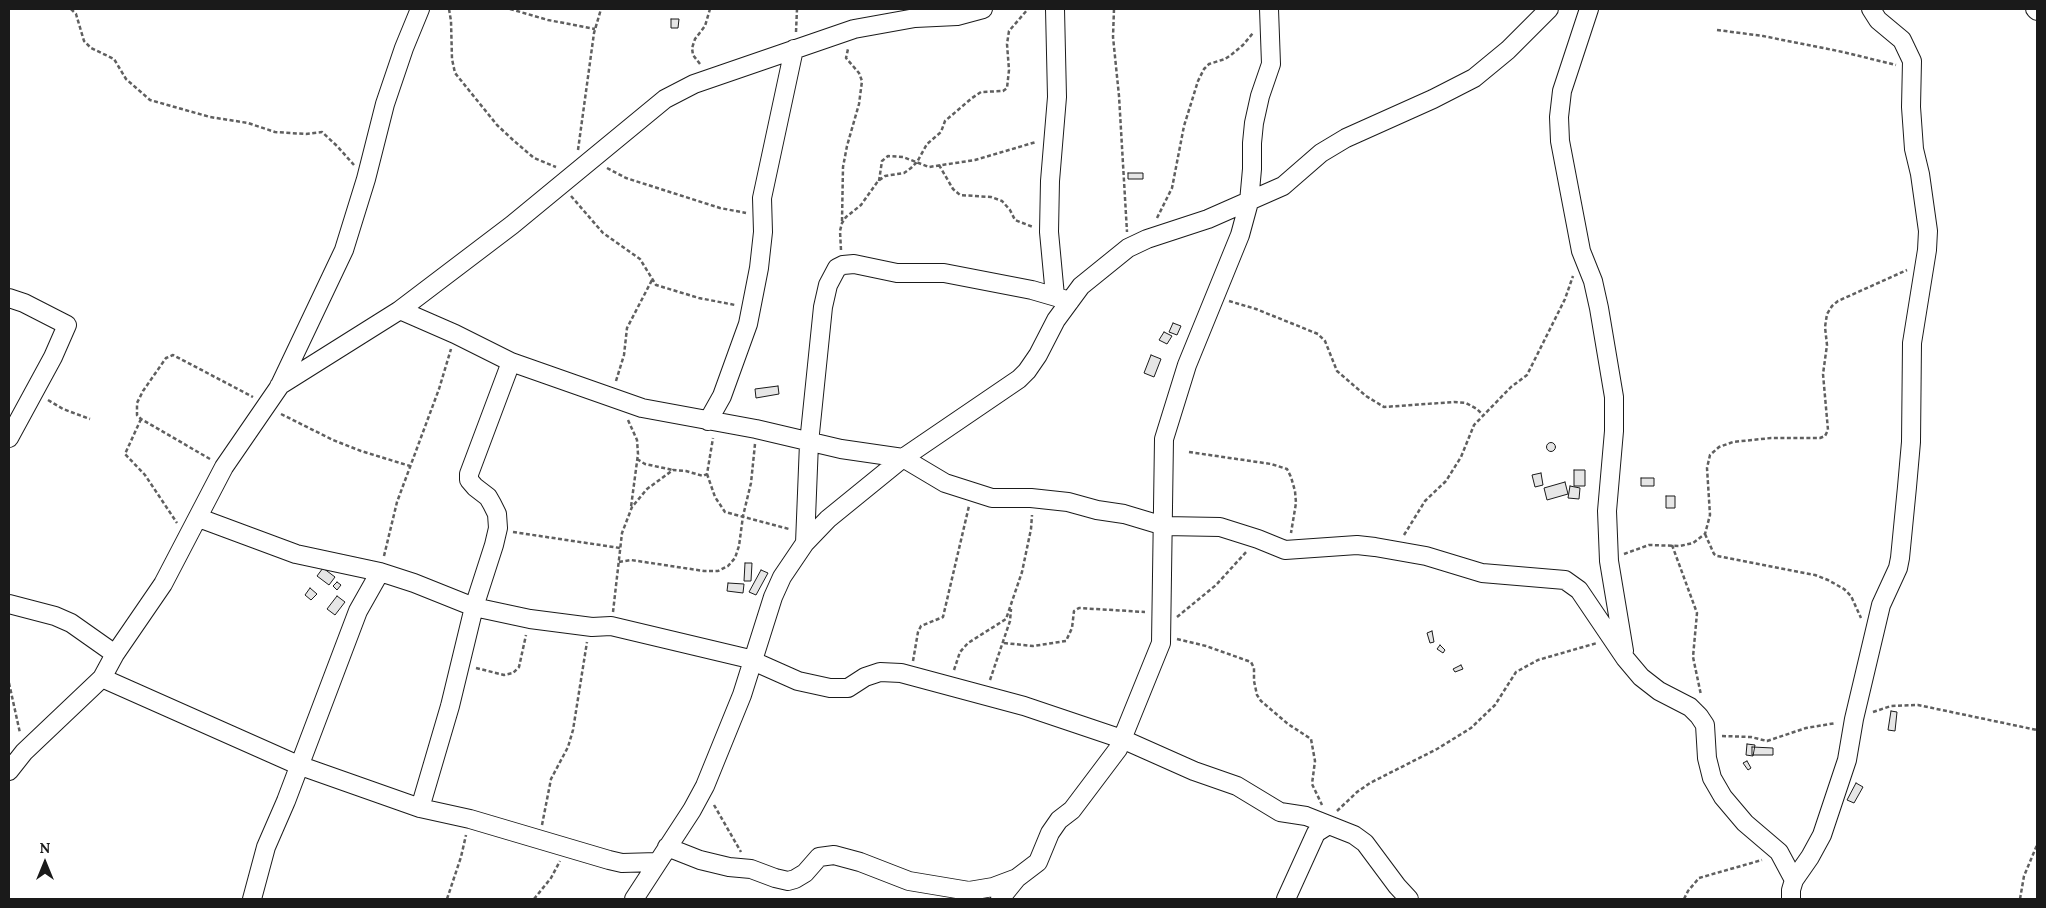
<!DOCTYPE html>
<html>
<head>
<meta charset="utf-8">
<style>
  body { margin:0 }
  #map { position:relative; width:2046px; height:908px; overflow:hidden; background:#fff; font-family:Lora,serif }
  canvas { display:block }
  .frame { position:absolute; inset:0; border:10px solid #1a1a1a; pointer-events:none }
  .north { position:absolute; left:20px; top:838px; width:50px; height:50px; -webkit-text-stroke:4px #fff; paint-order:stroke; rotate:0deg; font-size:14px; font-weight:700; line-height:20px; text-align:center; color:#1a1a1a }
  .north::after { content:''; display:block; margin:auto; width:18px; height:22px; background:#1a1a1a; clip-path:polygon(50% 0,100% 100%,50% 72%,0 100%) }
</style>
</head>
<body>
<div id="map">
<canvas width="2046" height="908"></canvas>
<div class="frame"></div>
<div class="north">N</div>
</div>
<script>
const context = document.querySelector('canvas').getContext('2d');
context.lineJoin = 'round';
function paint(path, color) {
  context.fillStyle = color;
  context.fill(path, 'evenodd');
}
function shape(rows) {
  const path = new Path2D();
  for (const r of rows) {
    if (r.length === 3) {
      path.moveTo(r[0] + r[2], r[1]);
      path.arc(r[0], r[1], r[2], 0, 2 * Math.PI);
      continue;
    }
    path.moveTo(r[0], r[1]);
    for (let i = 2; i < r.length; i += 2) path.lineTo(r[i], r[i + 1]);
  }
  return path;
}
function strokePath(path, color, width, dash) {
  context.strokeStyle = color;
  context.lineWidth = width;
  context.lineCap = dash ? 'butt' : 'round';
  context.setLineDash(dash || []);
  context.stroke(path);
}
const building = shape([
  [671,19,679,19,678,28,671,28,671,19],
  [1128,173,1143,173,1143,179,1128,179,1128,173],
  [1173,323,1181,326,1177,335,1169,332,1173,323],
  [1164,332,1172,336,1167,344,1159,340,1164,332],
  [1151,355,1161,359,1154,377,1144,373,1151,355],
  [778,386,779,394,756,398,755,389,778,386],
  [1551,447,4.5],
  [1574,470,1585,470,1585,486,1574,486,1574,470],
  [1541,473,1543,485,1535,487,1532,475,1541,473],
  [1641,478,1654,478,1654,486,1641,486,1641,478],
  [1565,482,1568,494,1547,500,1544,488,1565,482],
  [1570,486,1580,488,1579,499,1568,498,1570,486],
  [1666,496,1675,496,1675,508,1666,508,1666,496],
  [745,563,752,563,751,581,744,581,745,563],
  [323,568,335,577,329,585,317,576,323,568],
  [761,570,768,573,756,595,749,592,761,570],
  [337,582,341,585,337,590,333,586,337,582],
  [728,583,744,584,743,593,727,591,728,583],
  [310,588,317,594,311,600,305,595,310,588],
  [337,596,345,602,335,615,327,609,337,596],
  [1432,631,1434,642,1430,643,1427,633,1432,631],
  [1440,645,1445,650,1443,653,1437,649,1440,645],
  [1461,665,1463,669,1455,672,1453,669,1461,665],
  [1891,711,1897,712,1895,731,1888,730,1891,711],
  [1747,744,1755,745,1753,756,1746,755,1747,744],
  [1752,747,1773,748,1773,755,1752,755,1752,747],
  [1747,761,1751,768,1748,770,1743,763,1747,761],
  [1856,783,1863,787,1854,803,1847,800,1856,783]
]);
paint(building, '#e6e6e6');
strokePath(building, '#1a1a1a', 1);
const minor = shape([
  [1055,9,1057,97,1050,181,1049,232,1055,296],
  [1589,9,1562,91,1559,117,1560,141,1581,251,1593,281,1599,308,1614,397,1614,431,1607,511,1609,561,1624,651],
  [2035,9,2037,11],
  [9,298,24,303,67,325,53,357,9,438],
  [400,310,455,334,511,362,642,408,756,429,841,449,903,458,945,483,992,498,1031,498,1068,502,1097,510,1124,514,1164,526,1220,527,1258,539,1285,550,1357,545,1375,547,1426,556,1482,573,1565,580,1579,590,1625,658,1641,677,1659,691,1690,707,1699,716,1705,725,1707,758,1712,778,1723,797,1745,823,1779,852,1794,880],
  [279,386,400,310,512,225,665,99,694,84,854,29,915,18,957,16,983,9],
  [708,421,722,396,748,324,759,268,763,232,762,198,794,49],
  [199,518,296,554,380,572,414,583,474,607,530,619,592,627,611,626,754,660],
  [805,543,809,443,823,307,828,285,837,268,843,265,854,264,897,273,944,273,1032,290,1070,301],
  [9,604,55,616,71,623,115,654],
  [753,661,798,681,830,688,848,688,865,677,880,672,901,673,1024,706,1122,739,1194,771,1237,786,1280,812,1306,816,1354,835,1365,843,1397,886,1409,899],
  [102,678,298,765,420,808,470,819,609,860,622,863,657,862],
  [9,771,24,752,102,678,115,654,163,584,224,467,279,387,344,250,366,179,385,104,404,48,420,9],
  [420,808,450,706,474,607,494,545,498,528,497,514,492,504,488,497,475,487,469,480,469,474,511,362],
  [667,847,700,860,729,867,751,869,775,878,788,881,795,879,805,873,819,857,834,855,860,862,909,881,969,891,975,899],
  [969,891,993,887,1017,878],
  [252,899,266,847,286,801,358,611,380,572],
  [634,899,692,810,705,786,742,695,773,597,782,577,805,543,828,519,903,458,1019,379,1027,371,1038,355,1056,320,1081,286,1128,248,1147,239,1208,219,1283,186,1321,153,1346,138,1433,99,1474,78,1508,50,1549,9],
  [1000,899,1017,878,1038,862,1050,833,1059,820,1072,810,1118,749,1161,643,1164,439,1187,365,1240,235,1249,202,1252,169,1252,143,1254,123,1260,96,1271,64,1269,9],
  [1286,899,1316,833,1327,826],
  [1791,899,1791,890,1794,880,1810,857,1822,835,1847,760,1854,719,1881,605,1898,568,1900,558,1907,487,1911,442,1912,343,1927,250,1928,231,1920,174,1914,149,1911,107,1912,61,1902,40,1878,20,1871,9]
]);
strokePath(minor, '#1a1a1a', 20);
strokePath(shape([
  [71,9,76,14,84,41,91,48,114,59,126,79,150,100,210,117,248,123,275,132,306,134,322,132,337,146,354,165],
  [449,9,451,21,452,59,455,73,497,125,513,140,534,158,556,167],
  [510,9,548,20,595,29],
  [1114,9,1113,37,1119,96,1127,232],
  [1717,30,1763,36,1843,52,1896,65],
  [796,32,797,9],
  [700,64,693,55,692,48,695,39,705,26,710,9],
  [578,150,594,33,601,9],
  [939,165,953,189,960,195,991,197,1002,201,1010,210,1015,220,1033,227],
  [607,168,626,178,720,208,746,213],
  [879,181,882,161,888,156,903,157,929,167,975,160,1036,142],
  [571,196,603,233,640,259,656,285,699,298,735,305],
  [1157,218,1172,188,1184,126,1198,81,1204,69,1209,64,1225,59,1231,55,1243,45,1253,33],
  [842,221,843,167,847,146,859,104,862,81,859,73,846,58,848,49],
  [841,250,840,231,842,223,846,217,861,205,878,181,885,176,904,173,911,168,917,162,927,144,941,132,945,121,972,98,981,92,1003,91,1007,88,1009,70,1007,44,1009,31,1028,9],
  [1229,301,1256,309,1318,334,1325,341,1337,371,1366,396,1384,407,1454,402,1466,403,1477,409,1483,415],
  [616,381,624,355,627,328,652,280],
  [48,400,63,409,90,419],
  [281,414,333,440,361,451,410,466],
  [141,419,125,454,145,475,177,523],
  [628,420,637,440,638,454,631,507],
  [1189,452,1271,464,1287,469,1291,477,1295,491,1296,503,1291,533],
  [210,459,141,419,137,415,137,403,143,391,166,358,173,355,253,397],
  [637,459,645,464,673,470],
  [707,474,715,497,725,512,789,529],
  [513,532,620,548],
  [1705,534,1714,554,1717,556,1815,575,1828,580,1844,589,1851,596,1861,618],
  [1404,535,1425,501,1446,481,1461,457,1474,425,1511,387,1527,375,1565,299,1573,276],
  [1672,545,1697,613,1693,657,1701,695],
  [1624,554,1649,545,1680,546,1693,543,1705,534,1710,515,1707,468,1710,455,1719,447,1733,442,1771,438,1820,438,1825,436,1828,430,1823,374,1827,345,1825,327,1827,314,1832,306,1838,301,1907,270],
  [384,556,397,502,439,389,451,349],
  [619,562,631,560,704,571,718,571,728,566,735,558,739,546,743,516,751,483,755,444],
  [613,612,622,533,632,507,647,489,673,470,686,471,703,476,707,474,713,438],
  [1177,617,1216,585,1247,551],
  [1177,639,1206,646,1251,662,1254,668,1254,681,1257,695,1261,701,1288,724,1311,739,1315,761,1312,784,1322,805],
  [1004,643,1033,646,1066,641,1072,628,1074,611,1079,608,1145,612],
  [913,661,918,632,921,626,943,617,969,506],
  [476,668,504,675,513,673,519,667,526,635],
  [954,670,960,652,968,643,1006,619,1022,572,1031,529,1032,515],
  [990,680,1010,621,1011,609],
  [9,683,20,733],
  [1873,712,1891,706,1918,705,2037,730],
  [1722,736,1751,737,1767,741,1806,728,1836,723],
  [714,805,741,852],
  [1337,811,1357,792,1370,783,1437,749,1471,728,1495,705,1516,672,1538,660,1597,643],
  [542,825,551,779,568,747,573,730,587,642],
  [447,899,461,857,466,835],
  [534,899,551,878,560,861],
  [1684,899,1688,891,1699,878,1762,860],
  [2020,899,2024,876,2037,845]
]), '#5f5f5f', 2.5, [4, 2.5]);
strokePath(minor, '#fff', 18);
</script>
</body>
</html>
